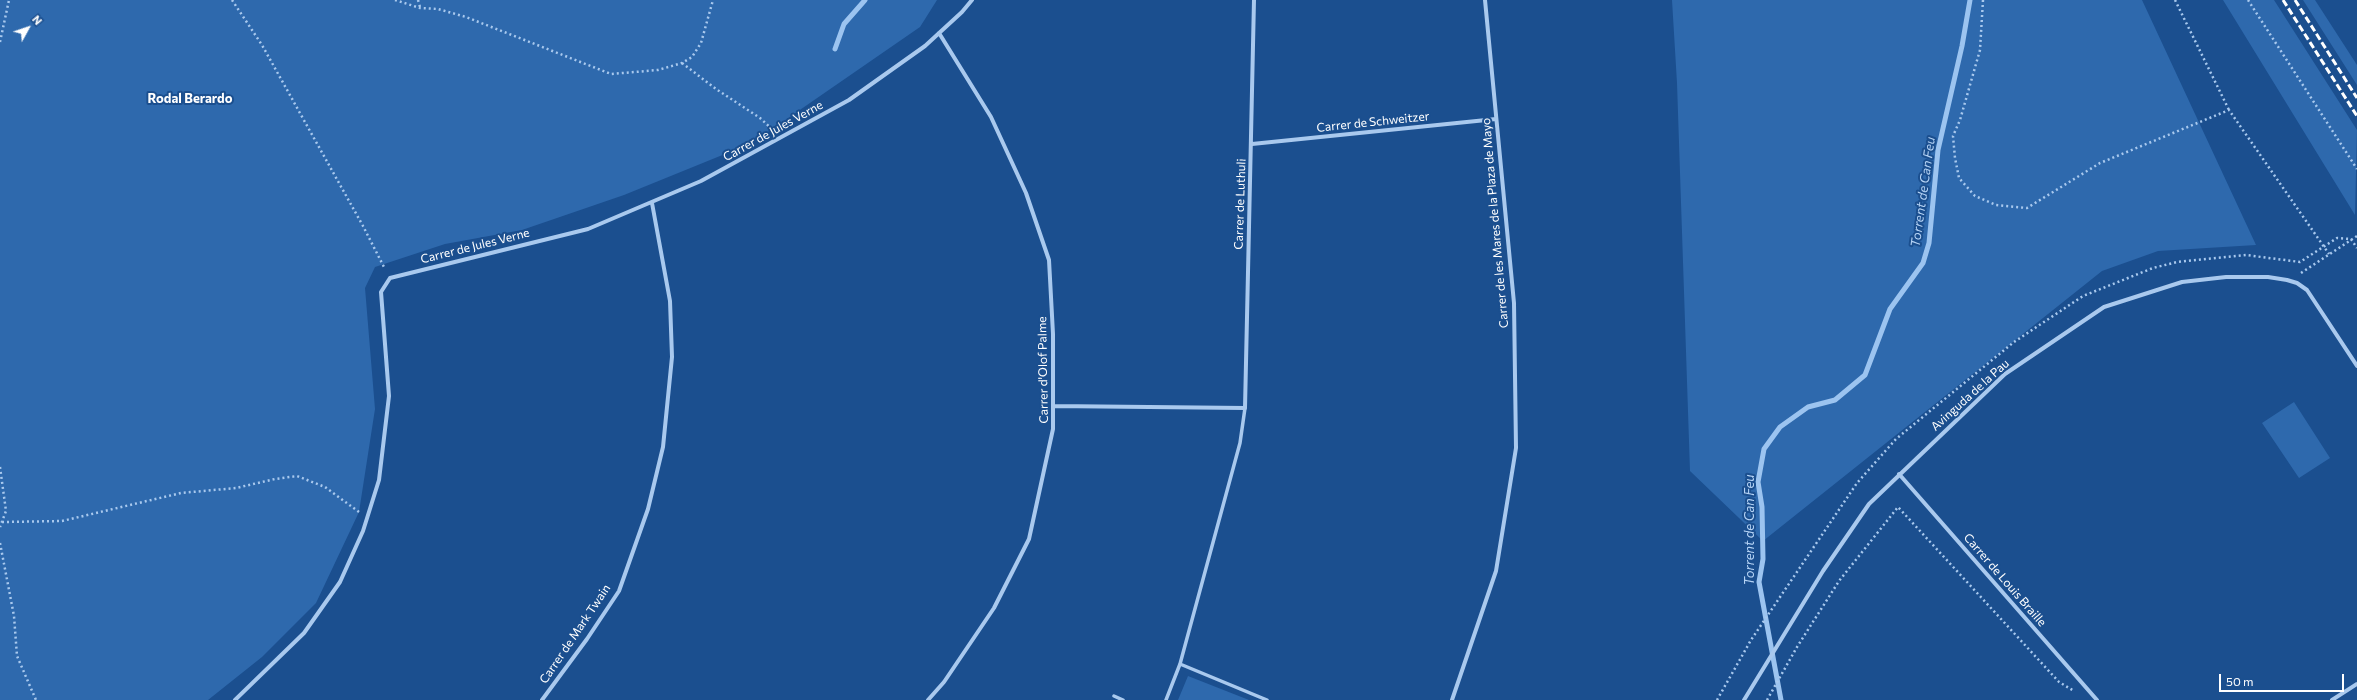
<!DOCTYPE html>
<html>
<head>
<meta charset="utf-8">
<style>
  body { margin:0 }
  #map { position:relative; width:2357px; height:700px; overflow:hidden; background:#1b4f8f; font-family:Commissioner,sans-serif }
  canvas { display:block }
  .north { position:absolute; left:8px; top:8px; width:40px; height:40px; -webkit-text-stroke:3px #1b4f8f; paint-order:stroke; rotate:50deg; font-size:11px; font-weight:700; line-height:16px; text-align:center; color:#fff }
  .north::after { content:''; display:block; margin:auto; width:14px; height:18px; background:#fff; clip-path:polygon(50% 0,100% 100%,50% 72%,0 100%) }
  .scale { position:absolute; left:2219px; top:674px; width:125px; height:18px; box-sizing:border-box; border:2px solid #fff; border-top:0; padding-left:5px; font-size:12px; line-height:14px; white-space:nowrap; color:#fff; -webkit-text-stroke:3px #1b4f8f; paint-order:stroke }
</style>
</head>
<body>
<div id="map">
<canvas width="2357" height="700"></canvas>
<div class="north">N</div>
<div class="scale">50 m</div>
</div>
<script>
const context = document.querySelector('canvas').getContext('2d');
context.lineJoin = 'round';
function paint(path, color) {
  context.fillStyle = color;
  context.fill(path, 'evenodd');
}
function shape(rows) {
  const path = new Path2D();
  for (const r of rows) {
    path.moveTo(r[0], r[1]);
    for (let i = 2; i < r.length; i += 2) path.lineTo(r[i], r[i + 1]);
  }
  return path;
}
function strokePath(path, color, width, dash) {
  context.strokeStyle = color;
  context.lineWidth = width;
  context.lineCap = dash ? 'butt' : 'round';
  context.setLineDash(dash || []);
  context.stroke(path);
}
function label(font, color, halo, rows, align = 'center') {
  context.font = font + ' Commissioner,sans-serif';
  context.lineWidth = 4;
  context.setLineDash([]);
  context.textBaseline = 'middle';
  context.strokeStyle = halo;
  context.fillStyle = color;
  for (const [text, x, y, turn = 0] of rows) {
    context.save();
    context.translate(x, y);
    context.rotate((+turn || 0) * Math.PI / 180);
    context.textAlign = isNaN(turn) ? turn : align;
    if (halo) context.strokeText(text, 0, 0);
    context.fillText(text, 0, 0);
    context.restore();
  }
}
paint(shape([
  [0,0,937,0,920,27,752,143,624,195,522,230,445,244,375,267,365,288,375,409,359,512,316,603,262,657,208,700,0,700],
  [1672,0,2142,0,2256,245,2158,251,2102,271,1763,541,1690,471,1677,83],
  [2223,0,2274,0,2357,130,2355,215],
  [2303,0,2315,0,2357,65,2357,85],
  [2294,402,2330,458,2299,478,2262,423],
  [1188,676,1249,700,1178,700]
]), '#2e69ad');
strokePath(shape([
  [835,49,844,24,865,0],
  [1781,700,1759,582,1763,559,1762,507,1758,482,1764,449,1780,427,1808,407,1835,400,1865,375,1890,309,1923,263,1929,243,1938,150,1962,46,1970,0]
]), '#9cc4f0', 5);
strokePath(shape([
  [232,0,262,45,363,226,385,269],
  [395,0,420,8,438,9,466,17,611,74,658,70,682,63,692,57,701,43,713,0],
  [418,0,420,7],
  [1983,0,1980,50,1960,120,1953,136,1955,158,1959,178,1975,196,1996,205,2027,208,2100,163,2229,110,2329,254],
  [2175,0,2229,110],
  [2248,0,2357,169],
  [0,42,9,0],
  [682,63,716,89,760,118,773,130],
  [2301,273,2357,236],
  [0,467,6,511,0,527],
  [2,522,62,521,181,493,236,488,275,479,297,476,325,487,359,512],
  [0,543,14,616,17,656,36,700],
  [1717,700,1751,640,1857,483,1896,439,2014,342,2083,296,2153,268,2177,262,2246,255,2300,262,2337,238,2351,239,2357,248],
  [1767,700,1797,647,1839,581,1898,507,2059,682,2074,691]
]), '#a9c9ee', 2.5, [2, 3]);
strokePath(shape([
  [1180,664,1267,700],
  [1114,696,1123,700],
  [1166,700,1180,664,1240,443,1245,408]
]), '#a9c9ee', 3.5);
strokePath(shape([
  [1252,144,1496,119],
  [1053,406,1245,408,1254,0],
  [1899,474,2097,700],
  [235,700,304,633,340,582,363,531,379,480,389,396,381,292,390,278,588,229,701,181,849,100,925,46,962,12,972,0],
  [542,700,587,639,619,591,648,509,663,447,672,357,670,301,652,203],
  [928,700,944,682,994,608,1029,539,1053,429,1053,334,1049,260,1026,193,991,117,939,33],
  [1452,700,1496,571,1516,448,1514,303,1485,0],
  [1744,700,1823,571,1869,504,2005,374,2104,307,2182,282,2226,277,2268,277,2287,280,2297,283,2307,290,2357,366],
  [2332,700,2357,684]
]), '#a9c9ee', 4);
strokePath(shape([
  [2283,0,2357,116],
  [2295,0,2357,98]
]), '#fff', 3, [7, 3]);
label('12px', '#fff', '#1b4f8f', [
  ["Carrer de Schweitzer",1373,122,-6],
  ["Carrer de Jules Verne",773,131,-29],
  ["Carrer de Luthuli",1240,204,-88],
  ["Carrer de les Mares de la Plaza de Mayo",1495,223,-95],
  ["Carrer de Jules Verne",475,246,-14],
  ["Carrer d'Olof Palme",1043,370,-91],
  ["Avinguda de la Pau",1970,395,-42],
  ["Carrer de Louis Braille",2005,580,49],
  ["Carrer de Mark Twain",575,634,-56]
]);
label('bold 13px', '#fff', '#1b4f8f', [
  ["Rodal Berardo",190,99]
]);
label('italic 13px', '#b5d3f5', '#1b4f8f', [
  ["Torrent de Can Feu",1923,192,-82],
  ["Torrent de Can Feu",1750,530,-90]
]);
</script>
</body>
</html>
